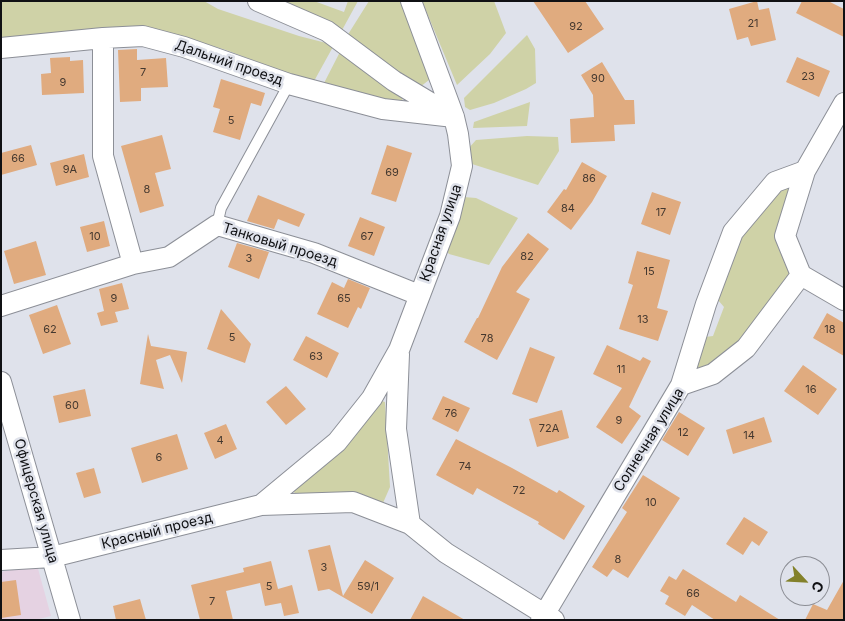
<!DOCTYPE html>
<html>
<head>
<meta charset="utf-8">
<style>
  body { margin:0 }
  #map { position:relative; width:845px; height:621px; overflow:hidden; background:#dfe2eb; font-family:Inter,sans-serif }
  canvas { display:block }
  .frame { position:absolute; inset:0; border:2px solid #101114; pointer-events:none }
  .north { position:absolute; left:780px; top:556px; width:50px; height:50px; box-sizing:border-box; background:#dfe2eb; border:1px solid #8c8e95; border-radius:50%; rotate:115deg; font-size:14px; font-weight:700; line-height:20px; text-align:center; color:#101114 }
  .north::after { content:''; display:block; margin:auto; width:18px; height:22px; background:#83812a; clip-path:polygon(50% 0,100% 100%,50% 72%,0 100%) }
</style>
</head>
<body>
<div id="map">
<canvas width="845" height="621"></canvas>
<div class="frame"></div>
<div class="north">С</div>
</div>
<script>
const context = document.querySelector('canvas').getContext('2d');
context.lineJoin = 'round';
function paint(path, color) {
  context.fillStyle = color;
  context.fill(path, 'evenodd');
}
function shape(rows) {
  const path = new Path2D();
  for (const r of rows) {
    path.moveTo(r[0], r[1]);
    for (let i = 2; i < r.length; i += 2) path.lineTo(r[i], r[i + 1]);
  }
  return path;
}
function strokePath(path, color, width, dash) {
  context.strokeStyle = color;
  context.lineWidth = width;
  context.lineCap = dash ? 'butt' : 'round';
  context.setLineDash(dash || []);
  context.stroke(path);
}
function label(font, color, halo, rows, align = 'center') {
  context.font = font + ' Inter,sans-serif';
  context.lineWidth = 5;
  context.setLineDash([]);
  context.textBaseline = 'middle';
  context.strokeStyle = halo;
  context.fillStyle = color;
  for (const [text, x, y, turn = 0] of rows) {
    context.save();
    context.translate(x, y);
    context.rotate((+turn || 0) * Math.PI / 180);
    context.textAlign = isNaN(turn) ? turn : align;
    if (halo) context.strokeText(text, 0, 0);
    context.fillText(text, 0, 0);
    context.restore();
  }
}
paint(shape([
  [37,565,51,616,35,620,1,620,1,572]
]), '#e5d2e2');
paint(shape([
  [1,1,204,1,218,9,299,36,334,45,313,83,226,50,158,30,1,41],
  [273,1,314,1,344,12,348,1,358,1,341,32],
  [369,1,401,1,428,66,429,80,420,87,347,36],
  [422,1,494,1,506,33,490,54,457,85],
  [527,35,535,49,536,83,526,89,494,103,470,110,465,107,464,98],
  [342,48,400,92,403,99,396,104,323,85],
  [530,102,527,126,473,128,474,122],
  [527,136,558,137,559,151,538,185,472,164,468,149,476,140],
  [777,187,790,188,776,229,778,248,792,274,743,341,722,362,691,372,705,337,713,336,724,307,718,300,738,238],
  [464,197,476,198,518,218,489,265,449,254,445,249],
  [379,400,385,402,390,487,383,503,297,497,293,490,326,464,367,418]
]), '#cfd2a7');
paint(shape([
  [533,1,585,1,604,29,568,53],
  [757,1,759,10,769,8,776,40,751,46,748,37,737,40,729,9],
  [802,1,828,1,844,9,844,37,796,13],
  [137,49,137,60,166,58,168,87,141,88,141,101,120,102,118,50],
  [70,57,70,61,83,60,84,93,42,95,41,74,51,73,50,58],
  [797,57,830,71,819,97,786,82],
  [602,62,625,100,634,100,635,124,614,125,615,141,571,143,570,119,594,117,593,95,581,75],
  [221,79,265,93,261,106,251,103,240,140,213,132,220,109,213,107],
  [162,135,171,169,155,173,164,206,140,213,121,146],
  [31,145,37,165,1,175,1,153],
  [387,145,412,153,396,202,371,194],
  [84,154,89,177,56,186,50,163],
  [582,162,607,176,592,202,571,230,547,212,564,189,566,190],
  [652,192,681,202,670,235,641,224],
  [258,195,305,214,299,227,278,219,274,229,247,221],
  [360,217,385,227,374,256,348,246],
  [104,221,110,246,87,252,80,227],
  [528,233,549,249,516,292,530,299,497,360,464,342,477,318,478,318,502,267],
  [36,241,46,275,14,284,4,251],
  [237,243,269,252,259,279,228,267],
  [637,251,670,260,657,308,668,311,658,341,619,329,633,285,628,283],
  [348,279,370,288,361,309,358,307,348,328,317,314,332,282,344,288],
  [122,283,129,309,115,312,118,322,101,326,97,313,104,311,99,289],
  [57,305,71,344,43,354,29,315],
  [221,309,251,344,245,363,207,349],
  [827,313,844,323,844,356,813,338],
  [148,334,151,346,187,352,182,383,170,355,156,360,164,389,140,384],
  [306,336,339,353,327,378,293,360],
  [607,345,640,361,643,357,651,361,629,407,641,416,622,444,596,427,622,388,593,374],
  [530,347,555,357,537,403,512,394],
  [803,365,837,389,818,415,784,391],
  [286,386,306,409,286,425,266,402],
  [85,389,91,416,59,423,53,396],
  [443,396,470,408,458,432,432,419],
  [562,410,569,438,537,447,529,419],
  [679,412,705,428,688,456,662,440],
  [764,417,772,442,733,454,726,430],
  [226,424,237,449,215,459,204,433],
  [177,434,188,469,142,483,131,448],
  [456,439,512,468,557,493,559,490,585,506,564,540,538,524,539,522,477,488,473,495,436,475],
  [94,468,101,493,84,498,76,473],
  [643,475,680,498,628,578,613,569,607,577,592,567,627,512,622,508],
  [744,517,768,532,759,546,752,541,743,555,726,544],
  [330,545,343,596,365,560,394,578,372,614,329,589,318,591,308,550],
  [271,561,278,589,292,585,299,613,284,616,281,603,265,606,260,583,226,591,233,620,200,620,191,585,244,572,243,568],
  [683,569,736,602,740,595,780,620,715,620,692,605,685,616,665,604,669,596,660,591,669,576,676,580],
  [16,580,21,615,1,618,1,582],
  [844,580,844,620,805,620,813,604,827,610],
  [423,596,465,620,410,620],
  [140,599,146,620,116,620,113,606]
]), '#e0ab7f');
const lane = shape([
  [217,225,221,208,289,84]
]);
const street = shape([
  [258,1,327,31,394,81,449,114],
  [103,38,103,156,133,264],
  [1,48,103,38,143,36,184,47,289,84,383,109,454,117],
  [801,275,785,236,805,171,844,103],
  [801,275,844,300],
  [1,306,133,264,169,257,217,225,314,253,419,295],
  [399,354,396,429,410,524],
  [1,382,70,620],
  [681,385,713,374,746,348,801,275],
  [261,505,337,442,372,398,399,350,450,216,462,166,458,134,454,117,411,1],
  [1,560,52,557,261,505,353,502,410,524,446,553,554,620],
  [541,620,681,385,706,304,733,232,775,182,805,171]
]);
strokePath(lane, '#8c8f97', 12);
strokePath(street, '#8c8f97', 22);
strokePath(lane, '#fff', 10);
strokePath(street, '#fff', 20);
label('11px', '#44382f', null, [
  ["21",753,24],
  ["92",576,27],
  ["7",143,73],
  ["23",808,77],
  ["90",598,79],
  ["9",63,83],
  ["5",231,121],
  ["66",18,159],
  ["9А",70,170],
  ["69",392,173],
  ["86",589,179],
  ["8",147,190],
  ["84",568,209],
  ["17",661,213],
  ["10",95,237],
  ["67",367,237],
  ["82",527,257],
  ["3",249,259],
  ["15",649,272],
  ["9",114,299],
  ["65",344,299],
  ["13",643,320],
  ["62",50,330],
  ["18",830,330],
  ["5",232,338],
  ["78",487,339],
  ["63",316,357],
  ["11",621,370],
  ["16",811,390],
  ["60",72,406],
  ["76",451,414],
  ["9",619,421],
  ["72А",549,429],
  ["12",683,433],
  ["14",749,436],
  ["4",220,441],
  ["6",159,458],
  ["74",465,467],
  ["72",519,491],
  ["10",651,503],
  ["8",618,560],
  ["3",324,568],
  ["5",269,587],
  ["59/1",368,587],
  ["66",693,594],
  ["7",212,602]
]);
label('14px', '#101114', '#dfe2eb', [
  ["Дальний проезд",229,63,19],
  ["Красная улица",441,233,-71],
  ["Танковый проезд",280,245,17],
  ["Солнечная улица",649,440,-58],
  ["Офицерская улица",36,501,74],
  ["Красный проезд",157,531,-14]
]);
</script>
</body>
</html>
